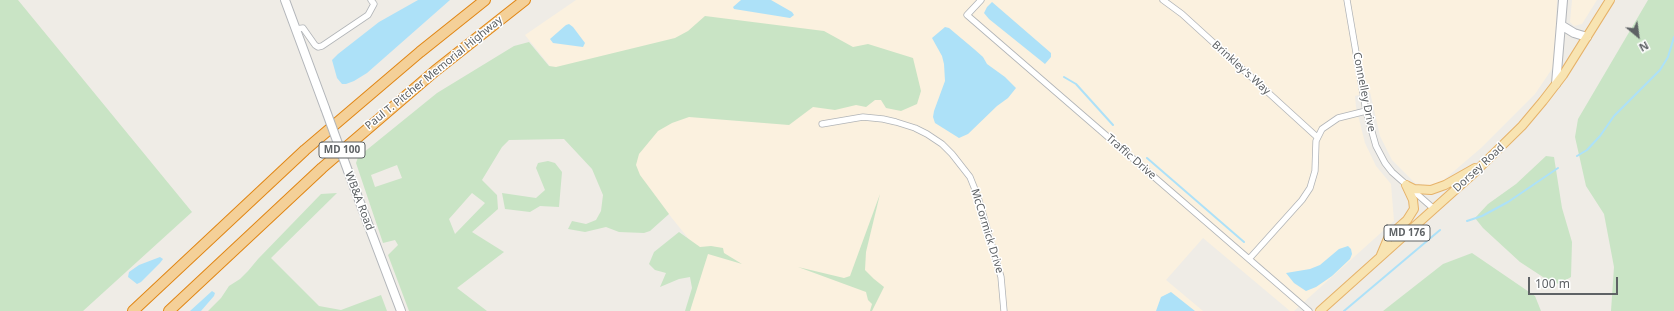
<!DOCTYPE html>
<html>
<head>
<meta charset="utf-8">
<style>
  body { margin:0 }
  #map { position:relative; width:1674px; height:311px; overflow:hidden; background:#efece6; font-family:"Noto Sans",sans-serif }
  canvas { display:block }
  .north { position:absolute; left:1618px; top:16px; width:40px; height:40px; -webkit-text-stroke:3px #fff; paint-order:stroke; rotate:151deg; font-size:11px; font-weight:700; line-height:16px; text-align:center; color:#5e6265 }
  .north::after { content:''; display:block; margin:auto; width:14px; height:18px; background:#5e6265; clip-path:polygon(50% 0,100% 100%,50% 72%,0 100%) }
  .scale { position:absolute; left:1528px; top:277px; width:90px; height:18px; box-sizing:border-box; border:2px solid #5e6265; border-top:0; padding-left:5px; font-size:12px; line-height:14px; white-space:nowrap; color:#5e6265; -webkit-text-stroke:3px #fff; paint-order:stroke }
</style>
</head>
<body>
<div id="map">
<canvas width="1674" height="311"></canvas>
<div class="north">N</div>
<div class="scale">100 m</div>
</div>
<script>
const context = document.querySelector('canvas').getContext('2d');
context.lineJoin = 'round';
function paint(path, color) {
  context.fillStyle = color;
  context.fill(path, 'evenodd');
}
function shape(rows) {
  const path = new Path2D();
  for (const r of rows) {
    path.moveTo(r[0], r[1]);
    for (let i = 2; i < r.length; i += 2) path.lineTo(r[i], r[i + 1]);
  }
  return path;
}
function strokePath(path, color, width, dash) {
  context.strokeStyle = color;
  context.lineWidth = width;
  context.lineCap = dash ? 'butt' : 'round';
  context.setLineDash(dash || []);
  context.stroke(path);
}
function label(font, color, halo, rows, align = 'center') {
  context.font = font + ' "Noto Sans",sans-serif';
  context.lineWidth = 3;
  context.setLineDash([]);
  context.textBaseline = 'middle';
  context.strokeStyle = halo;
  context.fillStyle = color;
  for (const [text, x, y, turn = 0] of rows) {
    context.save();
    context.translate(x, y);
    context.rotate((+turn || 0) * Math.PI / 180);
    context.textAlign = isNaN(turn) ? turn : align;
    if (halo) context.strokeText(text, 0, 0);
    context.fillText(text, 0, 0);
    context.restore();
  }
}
paint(shape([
  [576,0,1557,0,1554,66,1535,94,1481,148,1439,184,1430,186,1415,183,1392,160,1380,136,1370,92,1355,96,1356,107,1365,143,1376,166,1391,184,1394,221,1294,311,1290,311,1203,238,1166,280,1203,311,690,311,704,258,525,35],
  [1572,0,1597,0,1582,24,1574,26,1570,22]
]), '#fbf1df');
paint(shape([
  [0,0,18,0,192,212,83,311,0,311],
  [1648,0,1674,0,1674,311,1611,311,1614,267,1604,214,1586,186,1575,137,1578,119],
  [705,16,824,31,853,47,868,44,913,58,921,91,917,104,901,111,886,108,881,100,875,100,866,107,856,105,835,110,813,107,789,125,689,117,672,123,658,131,639,154,636,165,640,175,669,214,650,231,644,233,619,232,606,227,585,232,568,229,572,221,586,224,596,220,601,211,603,195,592,169,564,139,509,140,502,147,482,180,497,195,498,209,472,232,504,252,457,288,487,311,409,311,388,255,398,245,395,240,383,243,356,163,358,157,437,93,514,46,529,42,549,66,556,67,675,38,688,31],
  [397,165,402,178,375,187,371,175],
  [472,193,485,203,455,234,449,219],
  [1546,156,1554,157,1562,208,1572,242,1571,277,1559,284,1549,281,1520,262,1483,228,1475,218,1488,204,1516,184],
  [548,161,555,163,562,172,559,207,540,206,530,212,505,209,502,193,536,198,545,190,536,168,538,163],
  [337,193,271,258,319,306,341,310,381,295,387,311,208,311,221,298,229,286,240,279,248,271,258,259,321,194],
  [880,194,866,252,865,270,874,279,884,287,872,311,870,311,872,304,868,300,866,292,798,267,844,278,850,276],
  [679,232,700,247,711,246,723,248,724,253,742,264,708,254,690,311,685,311,692,288,690,277,679,279,660,287,666,273,655,270,649,264,654,252],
  [1472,253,1535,296,1541,311,1383,311,1443,264]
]), '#c9e4c5');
paint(shape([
  [418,0,450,0,367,73,354,81,346,84,342,84,337,78,332,60,338,54,379,22],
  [741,0,771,0,792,12,794,15,790,18,734,9,733,7],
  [992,2,1051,53,1051,57,1045,64,989,19,984,13,987,7],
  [569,24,573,27,585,43,583,47,553,43,550,39,566,25],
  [945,27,949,28,974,49,983,57,987,64,1005,77,1016,88,1008,98,997,106,968,134,959,138,935,123,933,117,934,111,945,81,944,64,942,56,932,38],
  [1348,246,1351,249,1352,254,1350,259,1332,276,1316,287,1306,291,1294,283,1286,273,1310,269,1320,265,1339,249],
  [160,257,163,259,160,263,141,282,137,284,128,277,129,272,139,265],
  [212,291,215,293,214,296,201,311,190,311],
  [1171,292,1195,311,1156,311,1161,297]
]), '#ade1f8');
strokePath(shape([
  [1064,77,1076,84,1113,125],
  [1577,156,1587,150,1600,136,1614,116,1660,70,1668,57,1674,37],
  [1147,158,1244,242],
  [1467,221,1482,216,1508,202,1558,168],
  [1344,311,1440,230]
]), '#ade1f8', 2);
const street = shape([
  [981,0,967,15,1309,311],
  [1163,0,1182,14,1317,137],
  [1347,0,1366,111,1376,146,1385,163,1392,172,1434,209],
  [296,29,303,28,315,45,318,47,322,46,368,15,374,4,371,0],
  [822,124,863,117,883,119,896,122,915,128,927,134,942,144,952,154,970,177,978,197,1001,277,1004,311],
  [1249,259,1302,200,1310,188,1315,171,1316,141,1322,129,1338,118,1366,111]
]);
const secondary = shape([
  [285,0,325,108],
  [1561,25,1574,33,1587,37],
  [1556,84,1563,0],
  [348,171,401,311]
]);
const primary = shape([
  [1406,185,1414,189,1431,190,1445,185,1475,168],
  [1381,255,1389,236,1407,220,1414,209,1413,200,1406,185],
  [1320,311,1474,173,1522,126,1543,101,1563,75,1610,0]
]);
const highway = shape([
  [133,311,305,150,420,52,485,0],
  [169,311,322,168,435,71,525,0]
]);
strokePath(street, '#b1b4b7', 7);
strokePath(secondary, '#b3b6ba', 10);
strokePath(primary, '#e6b269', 10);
strokePath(highway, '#e18614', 12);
strokePath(street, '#fff', 5.5);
strokePath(secondary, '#fff', 8);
strokePath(primary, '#f8e4b2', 8);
strokePath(highway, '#f4d098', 10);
const secondaryBridge = shape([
  [325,108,348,171]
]);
strokePath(secondaryBridge, '#b3b6ba', 10, []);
strokePath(secondaryBridge, '#fff', 8);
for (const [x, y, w] of [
  [342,150,46],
  [1407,233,46]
]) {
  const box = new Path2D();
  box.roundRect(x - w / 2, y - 8, w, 16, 3);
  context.fillStyle = '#fff';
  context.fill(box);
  strokePath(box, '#5e6265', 1);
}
label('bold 10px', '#5e6265', null, [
  ["MD 100",342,150],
  ["MD 176",1407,233]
]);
label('11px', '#5e6265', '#fff', [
  ["Brinkley's Way",1241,68,42],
  ["Paul T. Pitcher Memorial Highway",434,73,-39],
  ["Connelley Drive",1364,92,79],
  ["Traffic Drive",1131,157,41],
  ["Dorsey Road",1479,168,-43],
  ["WB&A Road",359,201,69],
  ["McCormick Drive",987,231,73]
]);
</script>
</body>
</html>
